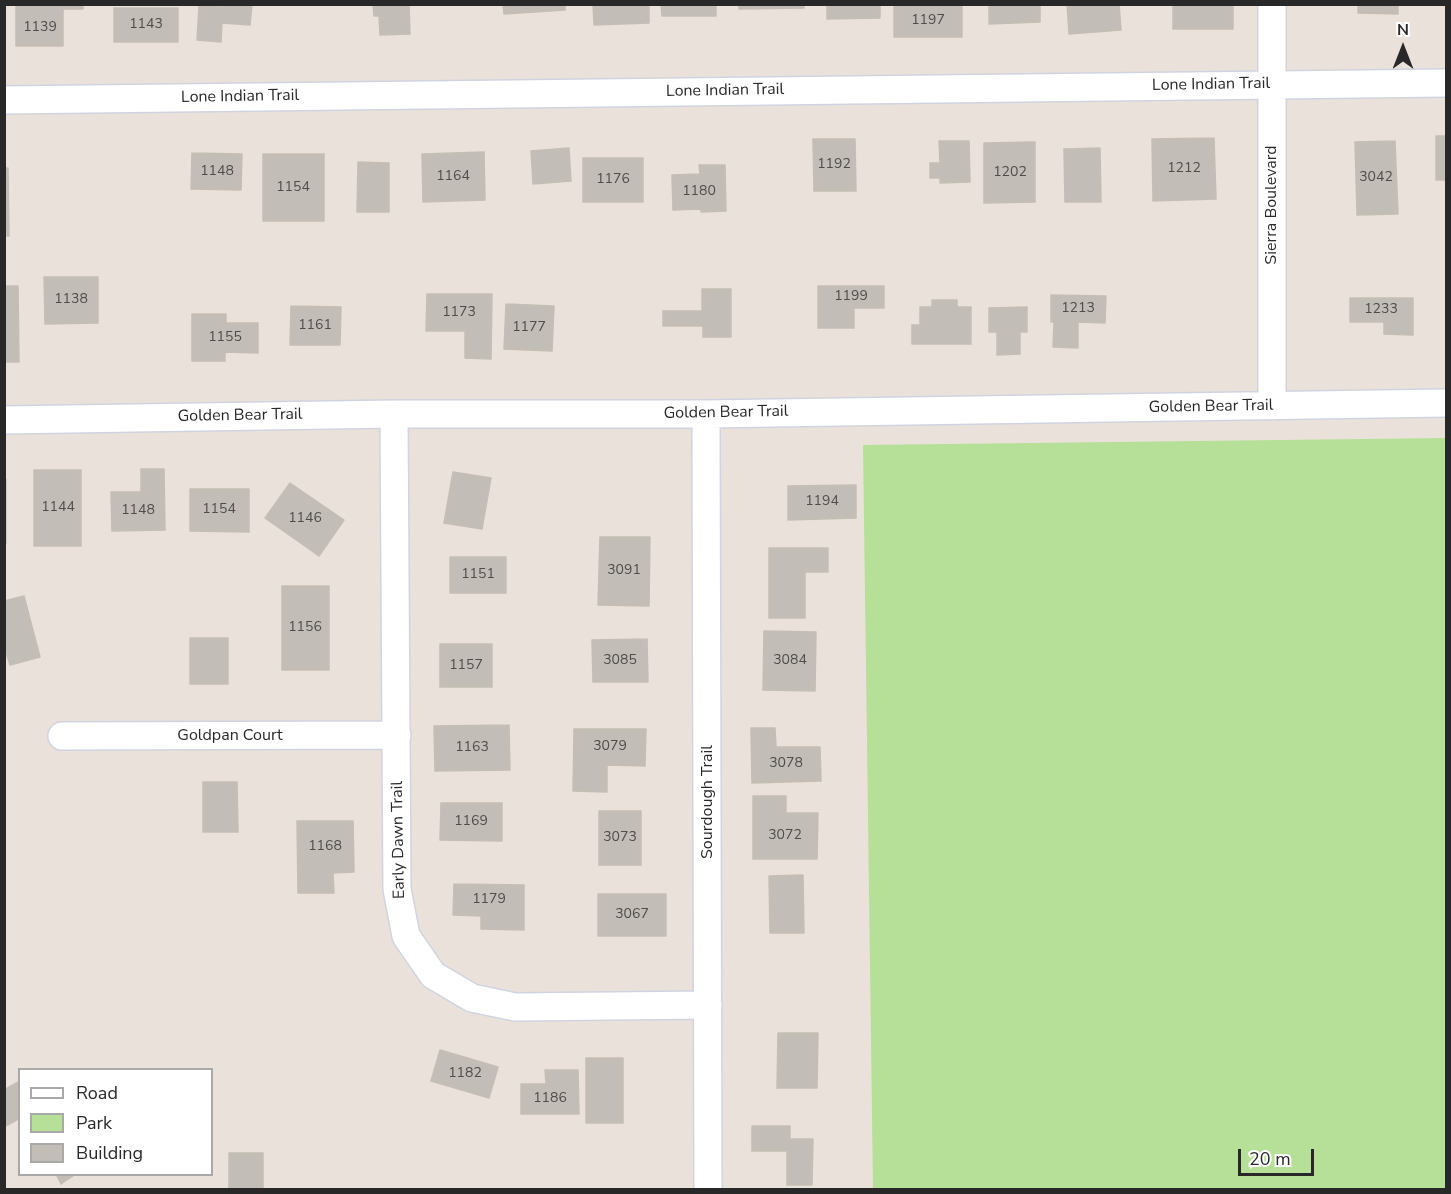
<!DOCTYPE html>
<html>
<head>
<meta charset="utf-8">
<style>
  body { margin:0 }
  #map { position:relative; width:1451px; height:1194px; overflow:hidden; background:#eae2da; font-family:"Nunito Sans",sans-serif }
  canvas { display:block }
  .frame { position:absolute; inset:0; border:6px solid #282828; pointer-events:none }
  .legend { position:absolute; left:18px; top:1068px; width:195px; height:108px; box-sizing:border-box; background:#fff; border:2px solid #a9a9a9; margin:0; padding:8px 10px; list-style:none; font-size:18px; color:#282828 }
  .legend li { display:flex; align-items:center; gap:12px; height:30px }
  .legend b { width:30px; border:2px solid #a9a9a9 }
  .north { position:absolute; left:1373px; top:18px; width:60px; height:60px; -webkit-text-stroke:4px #fff; paint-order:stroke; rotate:0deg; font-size:16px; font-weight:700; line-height:24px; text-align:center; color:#282828 }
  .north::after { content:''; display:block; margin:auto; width:21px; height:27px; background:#282828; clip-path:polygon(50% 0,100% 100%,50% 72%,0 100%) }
  .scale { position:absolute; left:1238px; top:1149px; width:76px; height:27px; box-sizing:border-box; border:3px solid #282828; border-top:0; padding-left:8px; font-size:18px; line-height:21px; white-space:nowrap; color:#282828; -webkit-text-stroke:4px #fff; paint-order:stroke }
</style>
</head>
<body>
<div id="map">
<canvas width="1451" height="1194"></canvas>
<div class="frame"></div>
<ul class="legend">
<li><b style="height:8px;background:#fff"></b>Road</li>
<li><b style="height:16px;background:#b6e098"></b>Park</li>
<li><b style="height:16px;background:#c2bdb6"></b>Building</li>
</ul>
<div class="north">N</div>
<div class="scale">20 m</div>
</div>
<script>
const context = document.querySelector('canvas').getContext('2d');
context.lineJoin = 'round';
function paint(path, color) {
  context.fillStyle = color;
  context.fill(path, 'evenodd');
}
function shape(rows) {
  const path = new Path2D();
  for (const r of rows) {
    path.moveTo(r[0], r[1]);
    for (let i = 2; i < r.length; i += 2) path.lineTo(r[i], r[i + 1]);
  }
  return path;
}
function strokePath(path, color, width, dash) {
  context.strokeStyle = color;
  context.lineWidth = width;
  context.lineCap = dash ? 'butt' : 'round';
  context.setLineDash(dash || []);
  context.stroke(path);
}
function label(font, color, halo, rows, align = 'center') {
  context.font = font + ' "Nunito Sans",sans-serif';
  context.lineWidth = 6;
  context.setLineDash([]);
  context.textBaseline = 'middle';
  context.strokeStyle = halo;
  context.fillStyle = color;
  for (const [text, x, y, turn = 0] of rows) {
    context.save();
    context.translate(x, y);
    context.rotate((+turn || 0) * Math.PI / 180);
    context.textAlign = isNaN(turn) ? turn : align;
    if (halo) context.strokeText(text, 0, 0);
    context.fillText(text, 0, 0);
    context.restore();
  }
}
paint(shape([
  [1446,438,1446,1189,873,1189,863,445]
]), '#b6e098');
const building = shape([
  [16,4,83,4,83,9,63,9,63,46,16,46,16,4],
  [224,4,252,4,250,25,222,23,221,42,197,40,199,6,224,7,224,4],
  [373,4,409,4,410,34,380,35,379,16,374,16,373,4],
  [503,4,565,4,565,10,504,14,503,4],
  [593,4,649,4,649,23,594,25,593,4],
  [661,4,716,4,716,16,662,16,661,4],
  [739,4,804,4,804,8,739,9,739,4],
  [827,4,880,4,880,18,827,19,827,4],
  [989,4,1040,4,1040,22,989,24,989,4],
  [1067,4,1119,4,1121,30,1069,34,1067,4],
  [1173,4,1233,4,1233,29,1173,29,1173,4],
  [1358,4,1398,4,1398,14,1358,13,1358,4],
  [894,5,962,5,962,37,894,37,894,5],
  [114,8,178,8,178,42,114,42,114,8],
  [1436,136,1446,136,1446,180,1436,180,1436,136],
  [1214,138,1216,199,1153,201,1152,139,1214,138],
  [813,139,855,139,856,191,814,191,813,139],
  [939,141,969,141,970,182,940,183,940,178,930,178,930,163,940,163,939,141],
  [1395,141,1398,214,1357,215,1355,142,1395,141],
  [1035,142,1035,202,984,203,984,143,1035,142],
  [569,148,571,181,533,184,531,151,569,148],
  [1100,148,1101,202,1065,202,1064,149,1100,148],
  [484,152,485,200,423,202,422,154,484,152],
  [192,153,242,154,241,190,191,189,192,153],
  [263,154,324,154,324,221,263,221,263,154],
  [583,158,643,158,643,202,583,202,583,158],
  [358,162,389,163,389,212,357,212,358,162],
  [699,165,725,165,726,211,701,212,701,209,673,210,672,175,700,174,699,165],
  [4,168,8,168,9,236,4,236,4,168],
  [44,277,98,277,98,323,45,324,44,277],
  [4,286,18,286,19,362,5,362,4,371,4,286],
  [818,286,884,286,884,308,854,308,854,328,818,328,818,286],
  [702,289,731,289,731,337,703,337,703,326,663,326,663,311,702,311,702,289],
  [427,294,492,294,491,359,465,358,465,331,426,331,427,294],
  [1051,295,1106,296,1105,323,1078,322,1078,348,1053,347,1054,322,1051,322,1051,295],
  [1350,298,1413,298,1413,335,1384,334,1384,322,1350,322,1350,298],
  [932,300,957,300,957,307,971,307,971,344,912,344,912,325,920,325,920,307,932,307,932,300],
  [506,304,554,306,552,351,504,349,506,304],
  [291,306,341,307,340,345,290,345,291,306],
  [1027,307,1027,332,1020,332,1020,354,997,355,997,332,989,332,989,308,1027,307],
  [192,314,226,314,226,323,258,323,258,353,225,352,225,361,192,361,192,314],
  [141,469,164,469,165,530,112,531,111,492,141,492,141,469],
  [34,470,81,470,81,546,34,546,34,470],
  [453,472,491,478,482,529,444,523,453,472],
  [4,479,6,479,6,543,4,543,4,479],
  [290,483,344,520,319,556,265,518,290,483],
  [856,485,856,518,788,520,788,486,856,485],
  [190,489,249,489,249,532,190,531,190,489],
  [600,537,650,537,649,606,598,605,600,537],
  [769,548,828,548,828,572,805,572,805,618,769,618,769,548],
  [450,557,506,557,506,593,450,593,450,557],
  [282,586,329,586,329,670,282,670,282,586],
  [24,596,40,657,10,665,4,645,4,601,24,596],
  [764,631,816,632,815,691,763,690,764,631],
  [190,638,228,638,228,684,190,684,190,638],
  [647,639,648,682,593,682,592,640,647,639],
  [440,644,492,644,492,687,440,687,440,644],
  [509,725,510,770,435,771,434,726,509,725],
  [751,728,775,728,776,747,820,747,821,781,752,783,751,728],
  [574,729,646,729,645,766,607,765,607,792,573,791,574,729],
  [203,782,237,782,238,832,203,832,203,782],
  [753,796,786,796,786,813,818,813,817,859,753,859,753,796],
  [441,803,502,803,502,841,440,840,441,803],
  [599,811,641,811,641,865,599,865,599,811],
  [297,821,353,821,354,872,333,873,334,893,298,893,297,821],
  [803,875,804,933,770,933,769,876,803,875],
  [454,884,524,885,524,930,481,929,481,916,453,915,454,884],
  [598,894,666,894,666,936,598,936,598,894],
  [778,1033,818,1033,817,1088,777,1088,778,1033],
  [440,1050,498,1067,489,1098,431,1081,440,1050],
  [586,1058,623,1058,623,1123,586,1123,586,1058],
  [545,1070,578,1070,579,1114,521,1114,521,1084,546,1084,545,1070],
  [20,1081,20,1118,4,1127,4,1090,20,1081],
  [752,1126,790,1126,790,1139,813,1139,812,1185,787,1185,787,1151,752,1151,752,1126],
  [229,1153,263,1153,263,1189,229,1189,229,1153],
  [56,1174,76,1174,61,1184,56,1174]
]);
paint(building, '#c2bdb6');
strokePath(building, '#c5beb4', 1.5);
const street = shape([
  [1272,4,1272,406],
  [4,100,1446,83],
  [394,414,397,889,406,936,433,975,472,998,515,1007,708,1005],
  [706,414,708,1190],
  [4,420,394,414,706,414,1446,403],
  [62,736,397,735]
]);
strokePath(street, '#d0d4e1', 30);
strokePath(street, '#fff', 27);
label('14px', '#4e4d4c', null, [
  ["1197",928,21],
  ["1143",146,25],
  ["1139",40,28],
  ["1192",834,165],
  ["1212",1184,169],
  ["1148",217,172],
  ["1202",1010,173],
  ["1164",453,177],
  ["3042",1376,178],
  ["1176",613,180],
  ["1154",293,188],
  ["1180",699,192],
  ["1199",851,297],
  ["1138",71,300],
  ["1213",1078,309],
  ["1233",1381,310],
  ["1173",459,313],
  ["1161",315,326],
  ["1177",529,328],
  ["1155",225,338],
  ["1194",822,502],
  ["1144",58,508],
  ["1154",219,510],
  ["1148",138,511],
  ["1146",305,519],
  ["3091",624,571],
  ["1151",478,575],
  ["1156",305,628],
  ["3085",620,661],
  ["3084",790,661],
  ["1157",466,666],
  ["3079",610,747],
  ["1163",472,748],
  ["3078",786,764],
  ["1169",471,822],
  ["3072",785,836],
  ["3073",620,838],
  ["1168",325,847],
  ["1179",489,900],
  ["3067",632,915],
  ["1182",465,1074],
  ["1186",550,1099]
]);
label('16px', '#282828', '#fff', [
  ["Lone Indian Trail",1211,85,-1],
  ["Lone Indian Trail",725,91,-1],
  ["Lone Indian Trail",240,97,-1],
  ["Sierra Boulevard",1272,205,-90],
  ["Golden Bear Trail",1211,407,-1],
  ["Golden Bear Trail",726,413,-1],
  ["Golden Bear Trail",240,416,-1],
  ["Goldpan Court",230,736],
  ["Sourdough Trail",708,802,-90],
  ["Early Dawn Trail",399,840,-91]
]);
</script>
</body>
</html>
